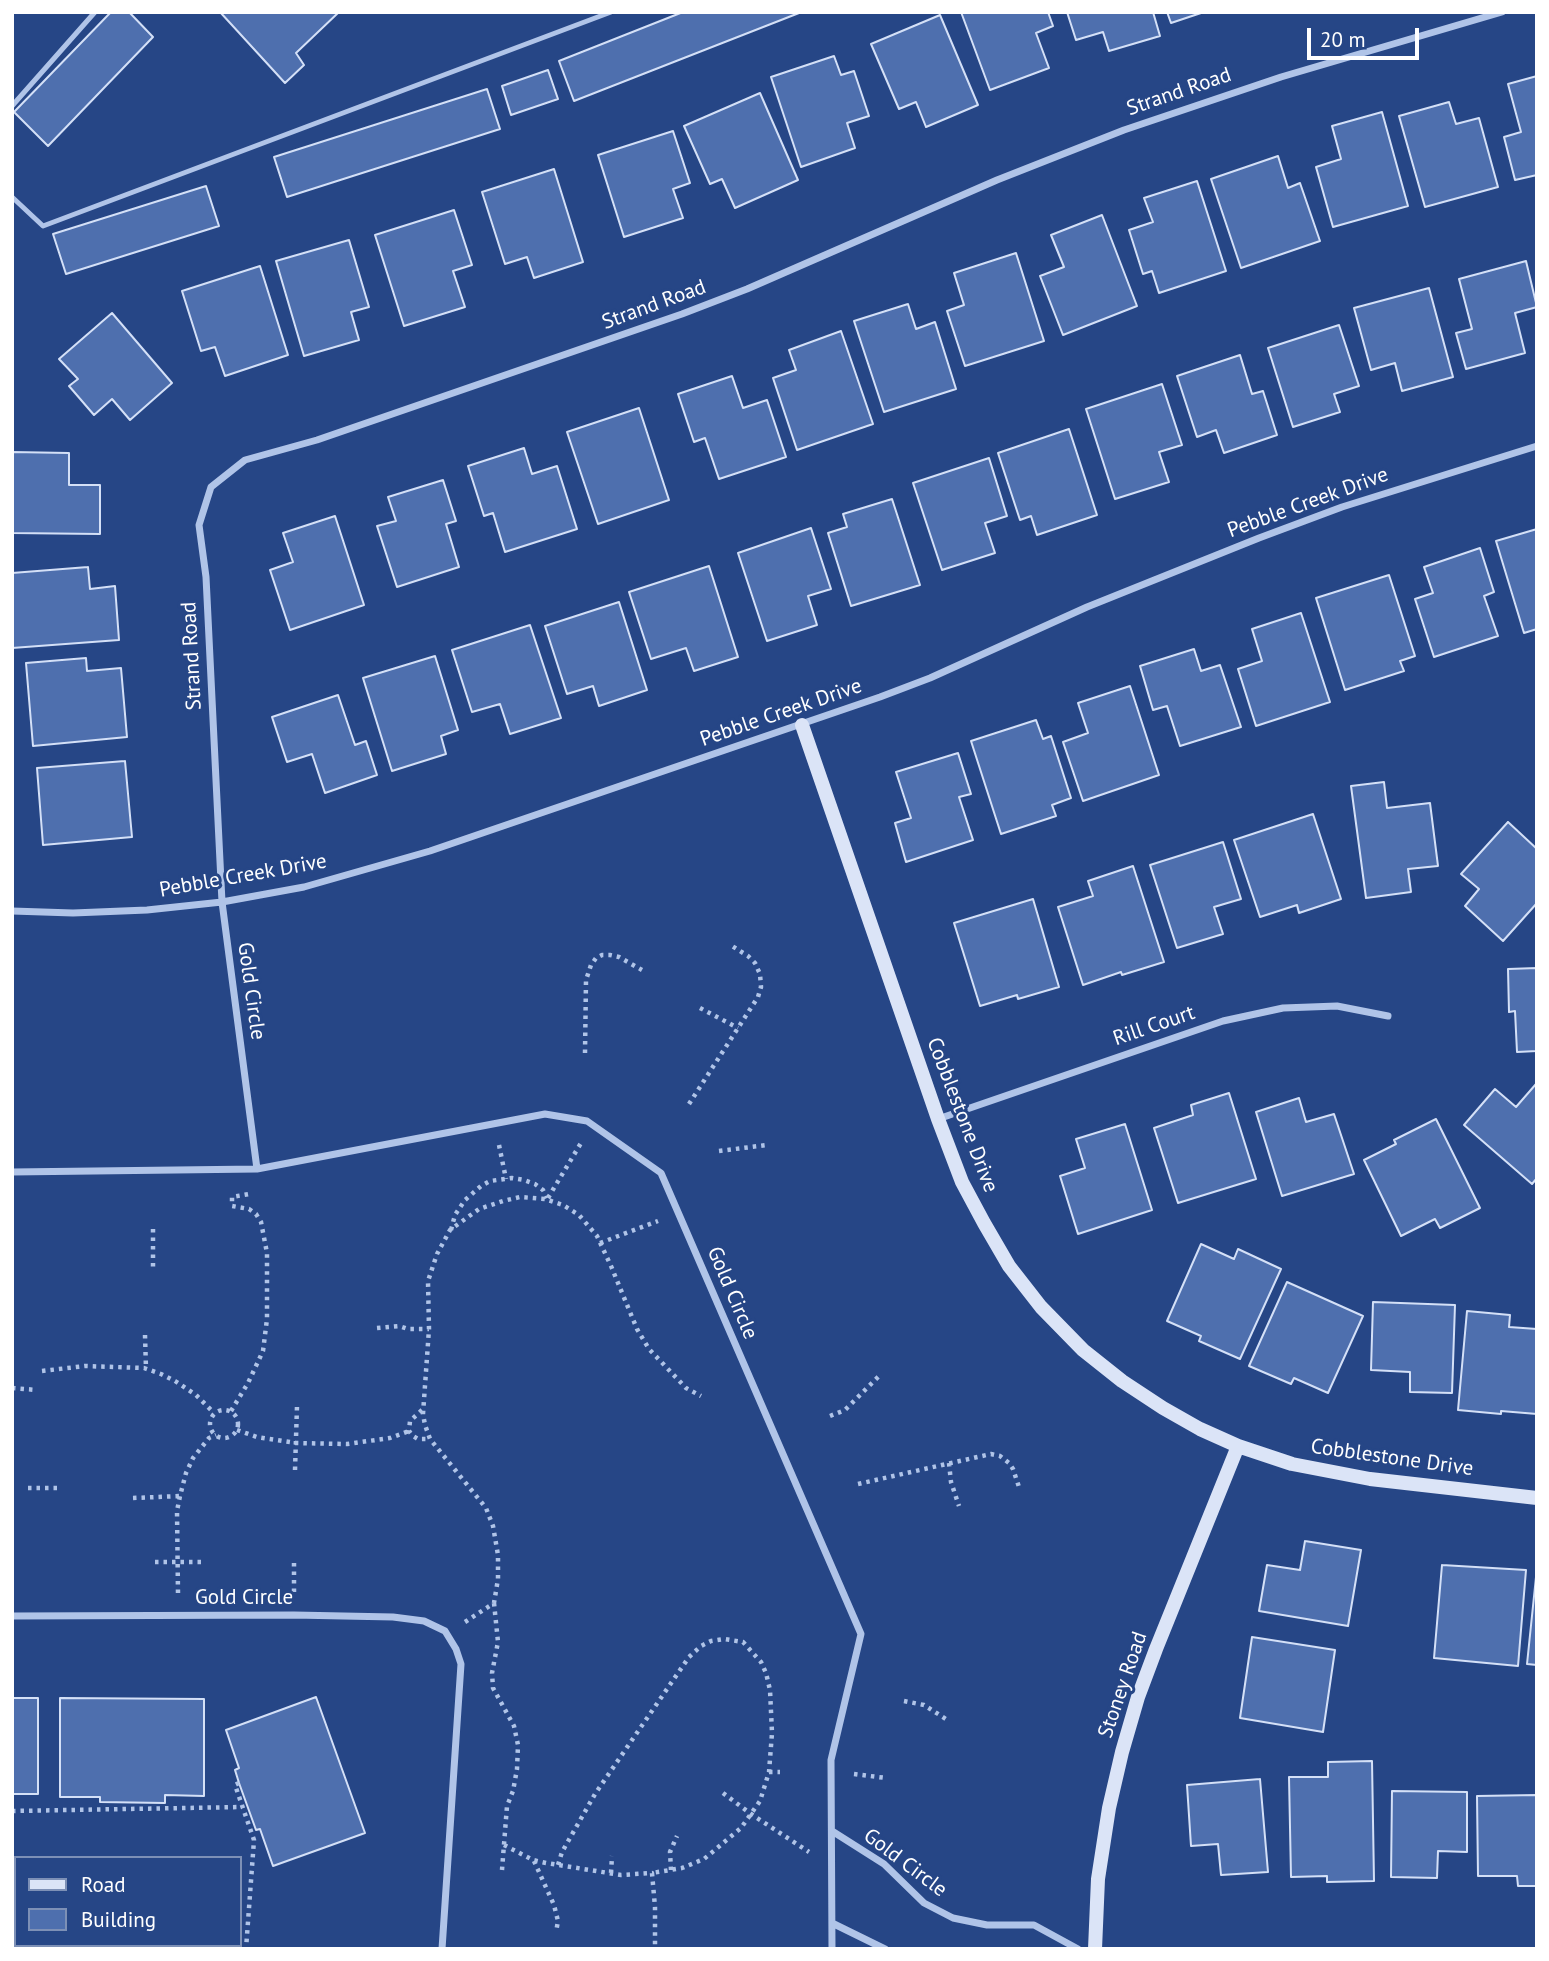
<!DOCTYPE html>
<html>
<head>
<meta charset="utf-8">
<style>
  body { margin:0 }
  #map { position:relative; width:1549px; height:1961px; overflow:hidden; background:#264686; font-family:"PT Sans",sans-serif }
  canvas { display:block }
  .frame { position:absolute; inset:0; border:14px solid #fff; pointer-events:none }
  .legend { position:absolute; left:14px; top:1856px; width:228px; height:91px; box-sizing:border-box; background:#264686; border:2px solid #7d90b6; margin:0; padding:9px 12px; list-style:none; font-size:21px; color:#fff }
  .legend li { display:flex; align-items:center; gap:14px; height:35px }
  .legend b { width:35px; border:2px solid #7d90b6 }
  .scale { position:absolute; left:1307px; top:28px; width:112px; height:32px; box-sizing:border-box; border:4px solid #fff; border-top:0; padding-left:9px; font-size:21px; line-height:24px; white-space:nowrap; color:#fff; -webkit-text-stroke:5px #264686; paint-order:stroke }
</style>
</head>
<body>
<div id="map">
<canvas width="1549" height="1961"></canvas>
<div class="frame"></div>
<ul class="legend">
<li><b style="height:9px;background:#dbe4f7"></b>Road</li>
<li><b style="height:19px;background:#4e6fae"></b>Building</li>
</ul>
<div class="scale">20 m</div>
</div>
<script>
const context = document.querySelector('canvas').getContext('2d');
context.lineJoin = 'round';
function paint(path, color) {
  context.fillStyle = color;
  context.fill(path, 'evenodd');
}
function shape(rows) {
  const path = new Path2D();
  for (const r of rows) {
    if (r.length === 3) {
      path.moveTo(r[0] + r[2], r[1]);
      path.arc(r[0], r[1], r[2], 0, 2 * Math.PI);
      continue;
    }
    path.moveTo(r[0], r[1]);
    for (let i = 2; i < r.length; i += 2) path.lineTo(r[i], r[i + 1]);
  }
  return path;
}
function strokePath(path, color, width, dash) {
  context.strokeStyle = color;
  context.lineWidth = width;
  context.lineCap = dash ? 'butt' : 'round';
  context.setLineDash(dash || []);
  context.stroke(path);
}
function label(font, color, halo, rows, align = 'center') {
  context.font = font + ' "PT Sans",sans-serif';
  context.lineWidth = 6;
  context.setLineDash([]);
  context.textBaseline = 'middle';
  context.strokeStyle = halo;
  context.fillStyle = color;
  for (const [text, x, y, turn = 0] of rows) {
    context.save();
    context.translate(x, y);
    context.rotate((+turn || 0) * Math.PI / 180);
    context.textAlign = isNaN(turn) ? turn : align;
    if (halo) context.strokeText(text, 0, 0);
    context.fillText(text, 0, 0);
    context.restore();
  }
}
const building = shape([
  [111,12,129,12,153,37,48,146,14,112,111,12],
  [220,12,339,12,296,53,304,65,285,83,220,12],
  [683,12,799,13,574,101,559,61,683,12],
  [961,12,1048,12,1053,26,1036,33,1049,68,990,90,961,12],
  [1067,12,1153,12,1160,36,1109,51,1103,32,1076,40,1067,12],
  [1167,12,1204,12,1171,23,1167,12],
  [940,15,978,105,926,127,916,102,899,109,871,44,940,15],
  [834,56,841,75,854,71,869,116,847,123,855,148,801,167,771,77,834,56],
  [548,70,558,99,511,115,502,86,548,70],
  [1537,76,1537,175,1515,180,1504,137,1521,132,1508,84,1537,76],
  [487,89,500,129,287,197,274,157,487,89],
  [760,93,798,180,735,208,722,179,710,184,684,126,760,93],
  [1449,102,1456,124,1479,118,1498,187,1425,207,1399,116,1449,102],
  [1382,112,1408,206,1333,227,1316,167,1341,159,1332,126,1382,112],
  [673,131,690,183,673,189,683,218,624,237,598,155,673,131],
  [1278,156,1288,188,1300,183,1320,241,1241,268,1211,179,1278,156],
  [554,169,583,262,534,278,527,257,505,264,482,192,554,169],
  [1197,181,1226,271,1159,293,1152,271,1143,274,1129,230,1153,222,1144,198,1197,181],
  [206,186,219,226,66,274,53,234,206,186],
  [454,210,472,265,453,271,465,307,404,326,375,235,454,210],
  [1102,215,1137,306,1063,335,1040,276,1064,267,1051,235,1102,215],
  [349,240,369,307,351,312,359,340,304,356,276,261,349,240],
  [1016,253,1044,341,965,366,947,311,964,305,954,273,1016,253],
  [1526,261,1537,307,1515,313,1525,353,1466,369,1456,333,1472,329,1459,279,1526,261],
  [260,266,288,355,225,376,215,347,201,351,182,291,260,266],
  [1429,288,1453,377,1402,391,1395,363,1371,370,1354,308,1429,288],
  [908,304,916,329,935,322,956,389,884,412,854,321,908,304],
  [112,313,172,383,130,420,112,399,94,415,69,386,78,379,59,359,112,313],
  [1339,325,1359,386,1334,394,1340,412,1293,427,1268,348,1339,325],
  [841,331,873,424,797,450,773,378,796,370,789,350,841,331],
  [1240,355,1252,394,1263,391,1277,435,1224,453,1216,430,1197,437,1177,376,1240,355],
  [732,376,743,408,767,400,786,457,719,479,705,438,694,442,678,394,732,376],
  [1162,384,1182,445,1159,452,1169,482,1115,499,1086,409,1162,384],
  [639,408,669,500,598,524,567,432,639,408],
  [1069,429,1097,515,1037,535,1031,516,1020,520,998,453,1069,429],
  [524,448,532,474,557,466,577,529,505,552,493,513,484,516,468,466,524,448],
  [12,452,69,453,69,485,100,485,100,534,12,533,12,452],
  [989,458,1007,516,985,523,995,553,942,570,913,483,989,458],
  [443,480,456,521,446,524,459,567,397,587,377,526,396,521,388,497,443,480],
  [892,499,920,585,851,606,828,533,847,527,843,514,892,499],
  [335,516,364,605,290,630,270,570,293,562,283,533,335,516],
  [811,528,831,589,808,596,817,625,767,641,738,553,811,528],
  [1537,529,1537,629,1524,633,1496,541,1537,529],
  [1480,548,1494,592,1484,596,1498,636,1434,657,1415,599,1433,593,1424,567,1480,548],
  [709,566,738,657,694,671,686,648,651,659,629,592,709,566],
  [88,567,90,589,115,586,119,640,12,648,12,573,88,567],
  [1389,575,1415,656,1400,661,1404,671,1345,690,1316,598,1389,575],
  [619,602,647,690,599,706,593,686,567,694,545,626,619,602],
  [1301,613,1330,702,1256,726,1238,669,1262,661,1252,629,1301,613],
  [530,625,561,718,510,734,500,704,472,712,452,650,530,625],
  [1194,649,1201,671,1220,665,1241,727,1180,746,1167,706,1153,710,1140,666,1194,649],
  [435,656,458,730,441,736,446,754,392,771,363,678,435,656],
  [86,658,87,671,121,668,127,737,33,746,26,663,86,658],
  [1130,686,1159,775,1083,801,1063,742,1088,733,1078,703,1130,686],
  [338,695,355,745,366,741,377,775,325,793,312,754,287,762,272,717,338,695],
  [1036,720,1043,739,1051,736,1071,798,1052,805,1056,816,1001,834,971,741,1036,720],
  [958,753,971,794,959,797,973,840,906,862,895,823,911,818,896,772,958,753],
  [125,761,132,837,43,845,37,768,125,761],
  [1384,782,1387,808,1430,803,1438,866,1408,869,1411,892,1366,898,1351,786,1384,782],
  [1313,814,1341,899,1299,913,1297,905,1260,917,1234,840,1313,814],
  [1508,822,1537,849,1537,903,1503,941,1465,906,1479,889,1461,874,1508,822],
  [1223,842,1241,899,1214,907,1223,934,1177,948,1150,865,1223,842],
  [1133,866,1164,962,1122,975,1121,972,1083,985,1058,907,1093,896,1088,881,1133,866],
  [1033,899,1059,987,1018,999,1017,995,980,1006,954,923,1033,899],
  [1537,968,1537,1051,1517,1052,1515,1011,1509,1012,1508,969,1537,968],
  [1536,1084,1537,1178,1532,1184,1464,1125,1495,1089,1516,1107,1536,1084],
  [1229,1093,1256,1179,1178,1203,1154,1128,1193,1115,1191,1105,1229,1093],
  [1299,1098,1306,1122,1334,1114,1354,1174,1282,1196,1256,1112,1299,1098],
  [1436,1119,1480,1208,1440,1228,1435,1219,1401,1236,1364,1160,1396,1144,1394,1140,1436,1119],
  [1125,1124,1152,1210,1078,1234,1060,1176,1085,1168,1076,1139,1125,1124],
  [1201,1244,1234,1259,1238,1249,1281,1269,1240,1359,1199,1341,1201,1336,1167,1321,1201,1244],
  [1287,1282,1363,1316,1328,1393,1294,1378,1291,1384,1249,1366,1287,1282],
  [1373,1302,1455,1305,1452,1393,1410,1392,1410,1372,1371,1370,1373,1302],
  [1467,1311,1510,1315,1509,1327,1537,1329,1537,1414,1501,1411,1501,1414,1458,1410,1467,1311],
  [1305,1541,1361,1550,1348,1626,1259,1611,1267,1565,1300,1570,1305,1541],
  [1442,1565,1526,1570,1518,1666,1434,1658,1442,1565],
  [1536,1577,1537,1577,1537,1665,1527,1664,1536,1577],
  [1252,1637,1335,1650,1323,1732,1240,1718,1252,1637],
  [316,1697,365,1833,273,1866,260,1829,256,1830,239,1783,235,1770,239,1768,226,1730,316,1697],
  [12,1698,38,1698,38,1794,12,1794,12,1698],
  [60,1698,204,1699,204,1796,165,1795,165,1803,100,1802,100,1797,60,1797,60,1698],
  [1372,1761,1374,1881,1327,1882,1327,1876,1291,1877,1289,1777,1328,1777,1328,1762,1372,1761],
  [1260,1779,1268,1872,1221,1875,1218,1844,1191,1846,1187,1785,1260,1779],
  [1392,1791,1467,1792,1467,1852,1438,1851,1437,1878,1391,1877,1392,1791],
  [1537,1795,1537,1886,1518,1886,1517,1876,1478,1876,1477,1796,1537,1795]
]);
paint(building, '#4e6fae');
strokePath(building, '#d4e0f7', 2);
strokePath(shape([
  [700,1008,738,1028],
  [585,1053,586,980,591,965,596,958,602,955,610,955,619,957,642,970],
  [689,1104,758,997,761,987,760,974,755,963,748,956,732,946],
  [499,1145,506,1179],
  [719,1151,767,1145],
  [548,1198,581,1143],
  [153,1229,153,1268],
  [451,1230,455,1215,465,1200,481,1186,490,1181,512,1178,524,1180,535,1184,543,1190,547,1198],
  [600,1243,658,1221],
  [377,1328,399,1326,408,1329,429,1329],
  [145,1335,146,1369],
  [42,1371,85,1366,144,1368,161,1374,175,1381,196,1395,214,1413],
  [12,1388,37,1390],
  [224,1424,14],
  [422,1410,410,1421,409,1431,413,1436,418,1439,430,1439],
  [231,1411,248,1383,263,1351,267,1319,267,1253,261,1222,256,1214,249,1209,232,1206,232,1197,249,1194],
  [830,1416,845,1410,879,1376],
  [237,1430,257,1437,296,1443,347,1444,390,1438,409,1431],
  [949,1463,951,1482,959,1506],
  [295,1470,297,1406],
  [858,1484,991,1454,1000,1456,1009,1463,1013,1469,1019,1487],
  [28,1488,57,1488],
  [133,1498,180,1496],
  [155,1562,203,1562],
  [294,1563,294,1593],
  [178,1593,177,1511,180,1496,186,1473,193,1458,209,1438,216,1435],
  [494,1603,498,1642,492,1673,493,1688,514,1726,518,1745,517,1769,513,1791,507,1806,502,1870],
  [465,1622,494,1603,498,1579,498,1555,493,1526,486,1508,430,1439,425,1425,423,1414,429,1329,428,1281,437,1254,450,1230,479,1209,503,1201,520,1197,545,1199,563,1205,579,1215,597,1236,611,1266,637,1329,649,1349,686,1388,701,1396],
  [904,1701,924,1705,949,1721],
  [769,1772,780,1772],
  [854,1774,886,1778],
  [239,1783,235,1785,254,1840,246,1949],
  [723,1793,751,1814,809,1852],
  [12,1811,242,1807],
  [504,1845,533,1860,546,1863,621,1875,652,1873,655,1907,655,1949],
  [534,1861,554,1905,558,1921,556,1932],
  [558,1865,562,1852,595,1794,689,1657,701,1646,711,1641,724,1639,743,1642,761,1662,766,1673,770,1690,772,1733,769,1772,760,1801,741,1828,704,1859,682,1868,652,1873],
  [671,1870,670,1852,677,1836],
  [611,1873,612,1856]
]), '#b0c4e8', 4.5, [3.5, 5]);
strokePath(shape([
  [12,106,95,12],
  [12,197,43,226,611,12],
  [12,1880,16,1880],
  [193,1949,193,1945]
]), '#b0c4e8', 5);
strokePath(shape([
  [12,911,73,913,147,910,222,902,304,887,430,851,880,697,930,678,1087,607,1259,538,1342,507,1537,446],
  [938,1119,1223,1021,1283,1008,1337,1006,1388,1016],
  [257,1169,222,902,206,577,199,525,211,487,245,460,317,440,682,314,747,289,997,180,1124,130,1281,77,1502,12],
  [12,1172,257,1169,545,1114,587,1121,661,1173,861,1634,831,1760,832,1949],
  [12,1616,294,1615,393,1617,424,1621,445,1631,456,1649,461,1664,442,1949],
  [832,1831,884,1864,924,1903,953,1918,987,1925,1034,1925,1078,1949],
  [832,1923,885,1949]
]), '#b0c4e8', 7);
strokePath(shape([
  [802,725,938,1119,962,1182,984,1223,1009,1266,1041,1307,1083,1350,1122,1381,1163,1408,1200,1429,1238,1446,1292,1464,1370,1479,1537,1498],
  [1095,1949,1098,1879,1109,1808,1122,1752,1138,1697,1156,1649,1238,1446]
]), '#dbe4f7', 14);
label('21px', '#fff', '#264686', [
  ["Strand Road",1179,92,-19],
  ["Strand Road",654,305,-20],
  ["Pebble Creek Drive",1308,503,-20],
  ["Strand Road",192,656,-93],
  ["Pebble Creek Drive",781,713,-19],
  ["Pebble Creek Drive",243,876,-10],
  ["Gold Circle",251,991,82],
  ["Rill Court",1154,1026,-19],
  ["Cobblestone Drive",962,1115,69],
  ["Gold Circle",732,1293,67],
  ["Cobblestone Drive",1392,1458,8],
  ["Gold Circle",244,1598],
  ["Stoney Road",1123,1685,-71],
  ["Gold Circle",905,1863,37]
]);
</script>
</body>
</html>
